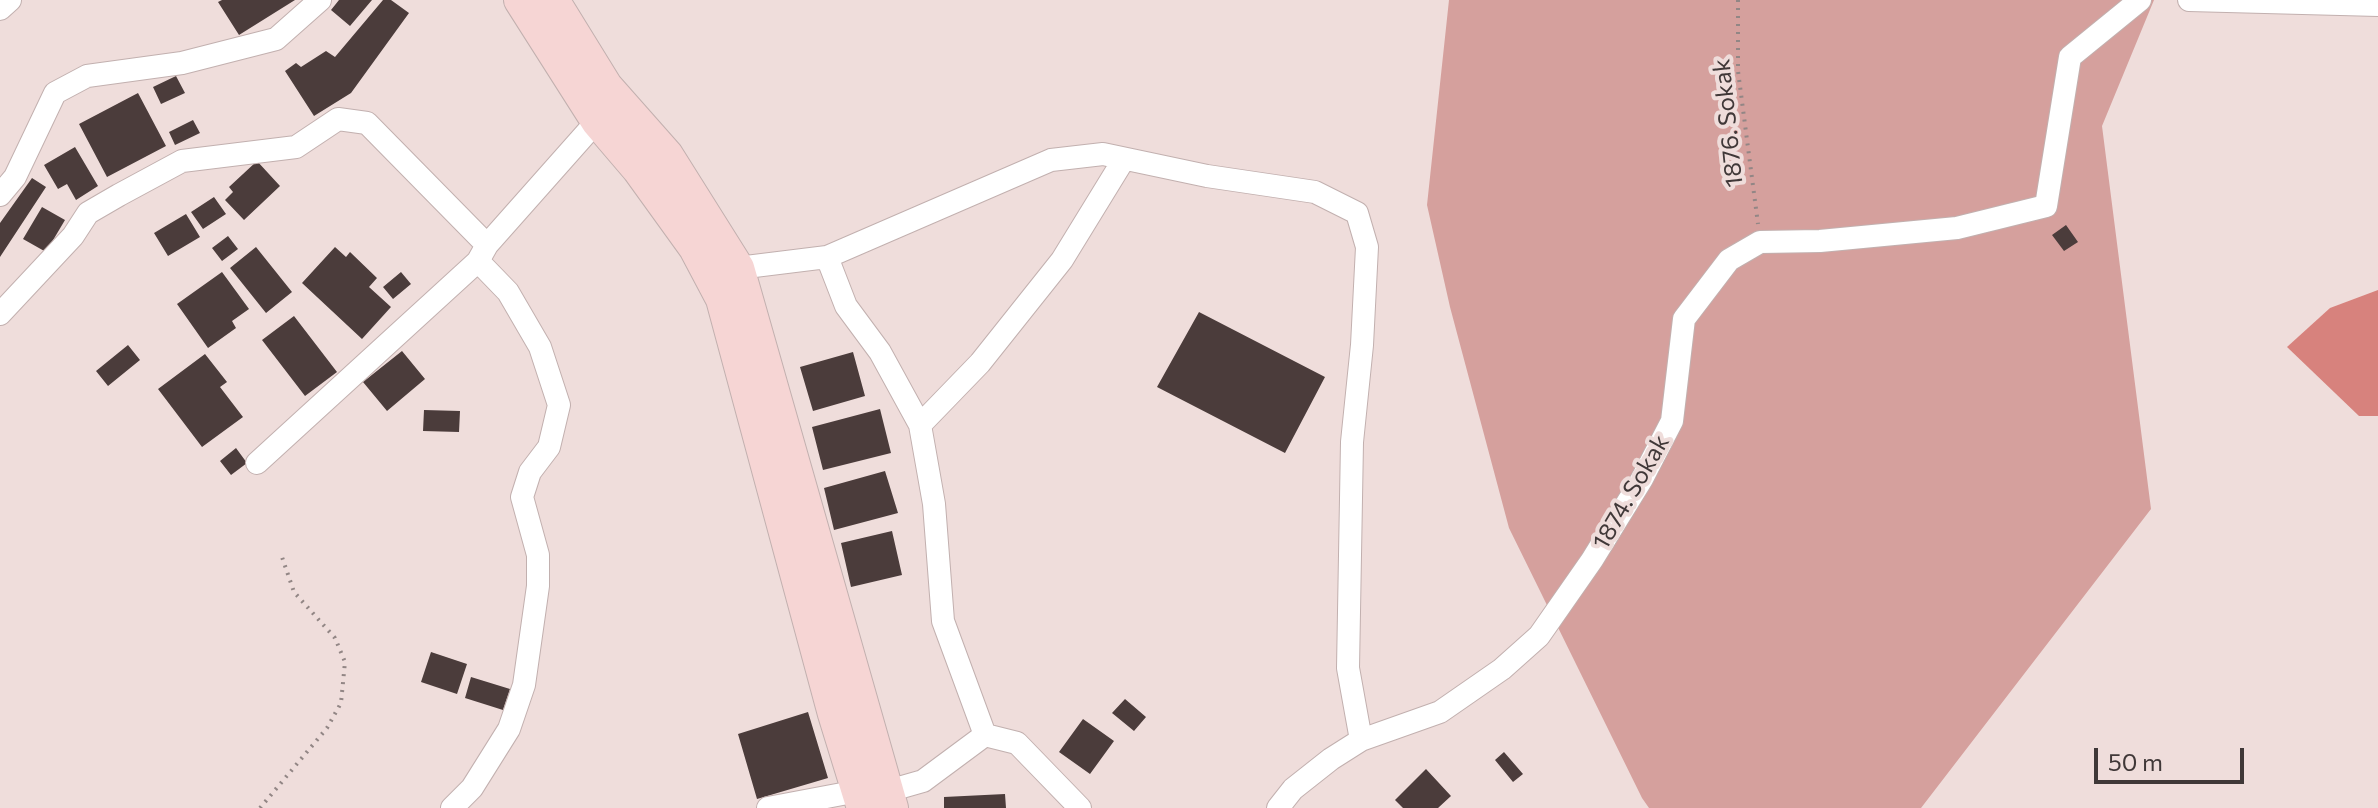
<!DOCTYPE html>
<html>
<head>
<meta charset="utf-8">
<style>
  body { margin:0 }
  #map { position:relative; width:2378px; height:808px; overflow:hidden; background:#efdddb; font-family:Commissioner,sans-serif }
  canvas { display:block }
  .scale { position:absolute; left:2094px; top:748px; width:150px; height:36px; box-sizing:border-box; border:4px solid #403838; border-top:0; padding-left:10px; font-size:24px; line-height:28px; white-space:nowrap; color:#403838; -webkit-text-stroke:6px #efdddb; paint-order:stroke }
</style>
</head>
<body>
<div id="map">
<canvas width="2378" height="808"></canvas>
<div class="scale">50 m</div>
</div>
<script>
const context = document.querySelector('canvas').getContext('2d');
context.lineJoin = 'round';
function paint(path, color) {
  context.fillStyle = color;
  context.fill(path, 'evenodd');
}
function shape(rows) {
  const path = new Path2D();
  for (const r of rows) {
    path.moveTo(r[0], r[1]);
    for (let i = 2; i < r.length; i += 2) path.lineTo(r[i], r[i + 1]);
  }
  return path;
}
function strokePath(path, color, width, dash) {
  context.strokeStyle = color;
  context.lineWidth = width;
  context.lineCap = dash ? 'butt' : 'round';
  context.setLineDash(dash || []);
  context.stroke(path);
}
function label(font, color, halo, rows, align = 'center') {
  context.font = font + ' Commissioner,sans-serif';
  context.lineWidth = 8;
  context.setLineDash([]);
  context.textBaseline = 'middle';
  context.strokeStyle = halo;
  context.fillStyle = color;
  for (const [text, x, y, turn = 0] of rows) {
    context.save();
    context.translate(x, y);
    context.rotate((+turn || 0) * Math.PI / 180);
    context.textAlign = isNaN(turn) ? turn : align;
    if (halo) context.strokeText(text, 0, 0);
    context.fillText(text, 0, 0);
    context.restore();
  }
}
paint(shape([
  [1449,0,2154,0,2102,126,2151,509,1921,808,1649,808,1642,798,1509,528,1450,307,1427,205]
]), '#d5a09d');
paint(shape([
  [2378,290,2378,416,2359,416,2287,347,2330,308]
]), '#d7827d');
paint(shape([
  [222,0,295,0,239,35,218,2],
  [339,0,372,0,350,26,331,10],
  [383,0,391,0,409,13,351,93,314,116,285,71,296,63,301,67,326,51,335,57],
  [176,76,185,93,161,104,153,87],
  [138,93,166,146,107,177,79,124],
  [193,120,200,133,175,145,169,132],
  [75,147,98,186,76,200,67,184,58,189,44,165],
  [257,161,280,186,244,220,225,200,233,192,229,187],
  [32,178,46,187,0,257,0,223],
  [214,197,226,214,203,229,191,212],
  [42,207,65,220,46,252,23,239],
  [186,214,200,237,168,256,154,233],
  [2066,225,2078,242,2064,251,2052,235],
  [228,236,238,249,222,261,212,248],
  [256,247,292,292,266,313,230,268],
  [335,247,346,257,350,252,377,278,369,287,391,307,362,339,302,283],
  [222,272,249,309,232,321,236,328,208,348,177,304],
  [401,272,411,284,393,299,383,287],
  [1199,312,1325,377,1285,453,1157,387],
  [294,316,337,372,305,396,262,340],
  [128,345,140,360,108,386,96,371],
  [402,351,425,379,387,411,363,382],
  [853,352,865,396,813,411,800,367],
  [205,354,227,382,220,387,243,417,202,447,158,389],
  [880,409,891,453,823,470,812,427],
  [424,410,460,411,459,432,423,431],
  [236,448,247,463,231,475,220,461],
  [885,471,898,513,834,530,824,488],
  [892,531,902,575,851,587,841,543],
  [431,652,467,664,457,694,421,682],
  [471,677,510,689,503,710,465,698],
  [1125,699,1146,717,1134,731,1112,713],
  [808,712,828,778,757,799,738,734],
  [1083,719,1114,741,1090,774,1059,752],
  [1504,752,1523,774,1513,782,1495,760],
  [1426,769,1451,796,1438,808,1403,808,1395,800],
  [1005,794,1006,808,944,808,944,797]
]), '#4b3c3b');
const street = shape([
  [2189,0,2378,5],
  [0,9,10,0],
  [0,195,15,177,55,93,87,76,182,63,276,39,320,0],
  [827,257,846,306,880,352,920,425,934,504,943,621,985,735],
  [738,268,827,257,1051,160,1103,154,1207,176,1315,192,1357,213,1367,247,1362,345,1352,442,1348,668,1361,740],
  [0,314,73,236,88,213,119,195,182,161,296,147,338,119,367,123,487,245],
  [920,425,980,363,1062,260,1124,159],
  [257,463,478,261,487,245,597,121],
  [888,791,923,781,985,735,1017,743,1080,808],
  [452,808,472,788,509,729,524,685,538,586,538,555,522,497,530,472,549,447,559,405,540,347,508,292,478,261],
  [768,808,858,791],
  [1278,808,1293,789,1331,759,1361,740,1440,712,1502,669,1539,636,1592,560,1642,479,1672,421,1684,319,1729,260,1760,242,1820,241,1957,228,2046,206,2070,57,2140,0]
]);
const secondary = shape([
  [520,0,597,121,638,169,695,248,722,299,834,714,863,808],
  [553,0,606,86,667,155,738,268,892,808]
]);
strokePath(street, '#c2b0af', 24);
strokePath(secondary, '#c2b0af', 34);
strokePath(shape([
  [1738,0,1738,71,1758,224],
  [260,808,327,728,341,703,345,662,335,638,294,592,282,557]
]), '#928685', 4, [2, 6]);
strokePath(street, '#fff', 22);
strokePath(secondary, '#f6d5d4', 32);
label('24px', '#403838', '#efdddb', [
  ["1876. Sokak",1728,123,-96],
  ["1874. Sokak",1631,492,-60]
]);
</script>
</body>
</html>
